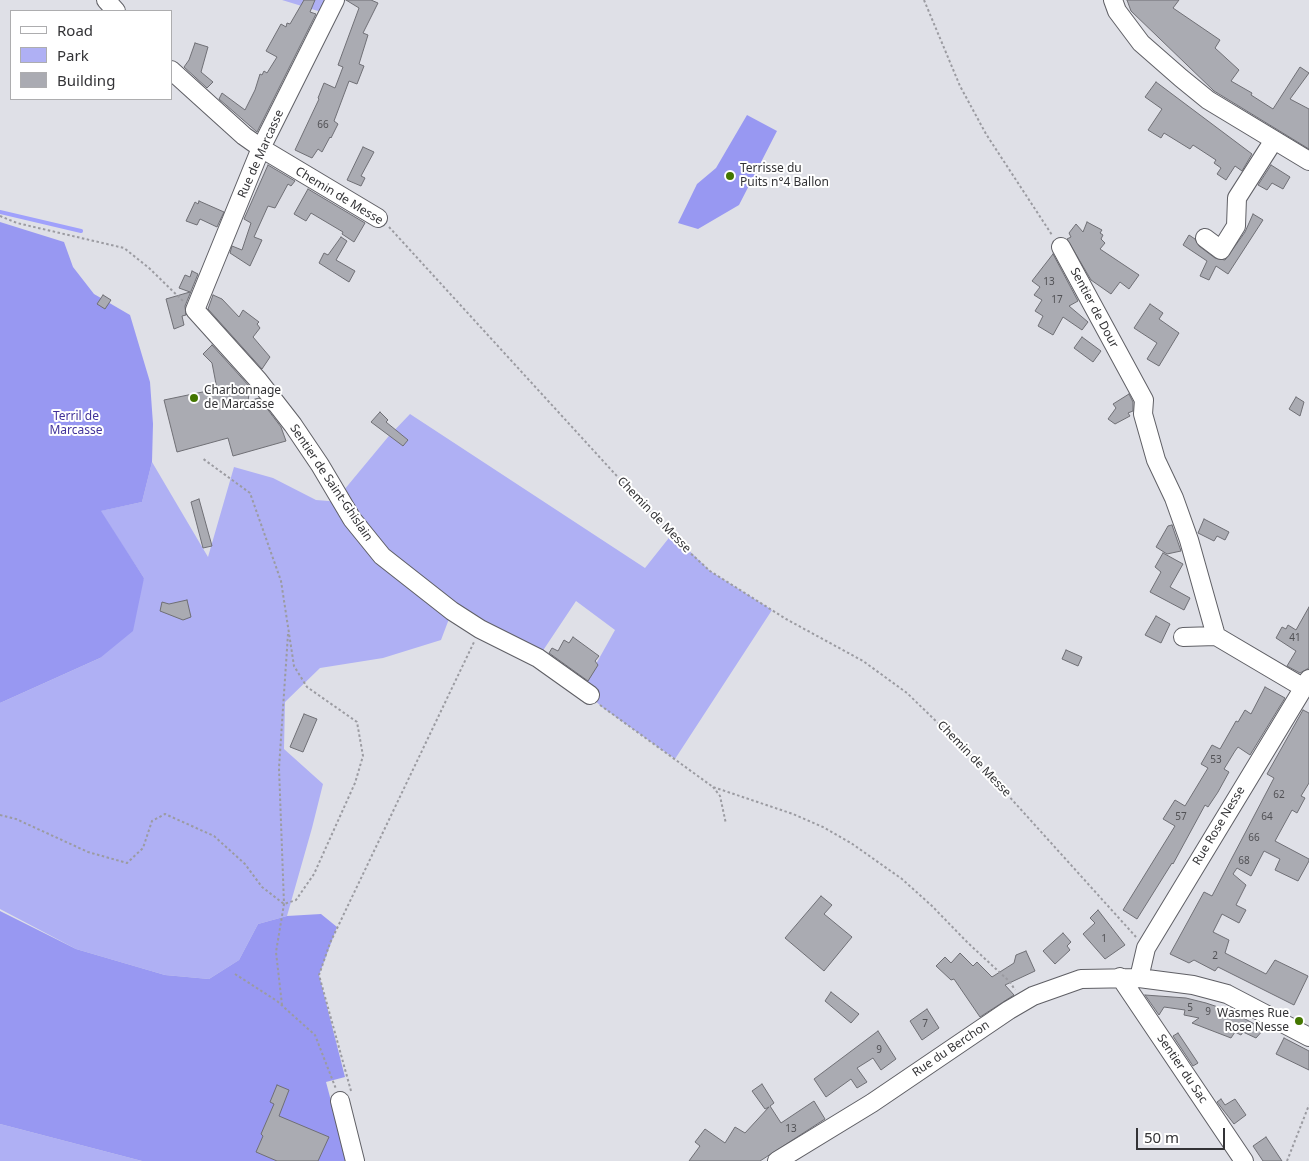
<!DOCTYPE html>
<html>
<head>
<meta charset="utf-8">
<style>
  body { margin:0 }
  #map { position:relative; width:1309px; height:1161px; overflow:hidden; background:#dfe0e7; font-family:"Noto Sans",sans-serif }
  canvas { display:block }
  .legend { position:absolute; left:10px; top:10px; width:162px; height:90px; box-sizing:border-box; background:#fff; border:1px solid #adadaf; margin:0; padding:6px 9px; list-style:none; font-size:15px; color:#333336 }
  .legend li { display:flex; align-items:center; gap:10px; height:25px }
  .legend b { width:25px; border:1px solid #adadaf }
  .scale { position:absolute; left:1136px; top:1128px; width:89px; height:22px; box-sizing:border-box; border:2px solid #333336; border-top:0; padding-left:6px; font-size:15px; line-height:18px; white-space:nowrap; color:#333336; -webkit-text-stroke:4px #fff; paint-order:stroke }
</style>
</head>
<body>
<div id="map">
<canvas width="1309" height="1161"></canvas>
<ul class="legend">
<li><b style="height:6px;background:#fff"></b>Road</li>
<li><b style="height:14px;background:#afb0f4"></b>Park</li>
<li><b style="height:14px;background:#aaabb2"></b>Building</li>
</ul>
<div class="scale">50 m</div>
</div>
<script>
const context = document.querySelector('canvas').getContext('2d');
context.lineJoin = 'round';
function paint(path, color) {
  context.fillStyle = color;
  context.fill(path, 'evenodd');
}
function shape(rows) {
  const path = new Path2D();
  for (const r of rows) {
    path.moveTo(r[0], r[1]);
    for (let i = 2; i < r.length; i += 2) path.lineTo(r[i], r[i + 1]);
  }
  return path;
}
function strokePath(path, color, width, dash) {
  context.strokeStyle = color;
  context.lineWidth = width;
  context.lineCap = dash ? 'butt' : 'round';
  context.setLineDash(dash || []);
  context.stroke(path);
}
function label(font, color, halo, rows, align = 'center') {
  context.font = font + ' "Noto Sans",sans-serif';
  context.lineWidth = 4;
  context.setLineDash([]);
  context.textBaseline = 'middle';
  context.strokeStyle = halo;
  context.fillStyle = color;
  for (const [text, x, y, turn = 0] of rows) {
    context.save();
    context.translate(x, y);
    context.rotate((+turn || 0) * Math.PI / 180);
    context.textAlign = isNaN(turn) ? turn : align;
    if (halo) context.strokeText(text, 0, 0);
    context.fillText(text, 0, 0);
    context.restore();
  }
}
paint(shape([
  [282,0,335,0,328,14],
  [410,414,645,568,672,534,710,571,772,610,675,759,602,707,582,689,615,630,576,601,538,658,452,611,441,640,383,658,320,668,285,702,284,749,323,784,312,828,287,916,258,924,239,960,209,979,165,975,76,949,0,909,0,703,100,658,144,578,100,511,142,502,152,462,208,557,234,467,273,478,316,500,341,502,339,496,388,437],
  [0,1124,142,1161,0,1161]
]), '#afb0f4');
paint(shape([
  [747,115,777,131,739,205,698,229,678,223,697,184,716,168],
  [0,222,64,242,73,267,94,294,130,315,150,382,153,424,152,462,142,502,101,511,144,578,133,631,100,658,0,703],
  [0,911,76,949,165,975,209,979,239,960,258,924,287,916,321,914,337,927,319,975,345,1077,326,1082,347,1161,142,1161,0,1124]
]), '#9898f2');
strokePath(shape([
  [0,212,81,231]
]), '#a0a1fc', 4);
const building = shape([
  [304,0,315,0,310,12,316,14,257,132,219,99,222,93,245,110,255,90,260,74,262,75,264,71,267,73,277,57,266,51,281,24,286,27,287,23,290,24,304,0],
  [346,0,371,0,378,3,363,33,368,35,359,64,364,66,357,84,349,81,334,121,338,124,331,138,330,137,322,152,318,149,312,158,295,150,319,99,318,98,324,83,335,88,343,67,338,65,359,8,346,0],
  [1127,0,1179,0,1173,8,1220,40,1215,48,1239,70,1231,81,1252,93,1251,95,1273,109,1300,67,1309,73,1290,99,1309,109,1309,149,1214,91,1131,11,1127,0],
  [195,43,208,47,201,72,213,82,207,88,184,67,189,60,195,43],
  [1156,82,1252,154,1242,171,1235,166,1226,180,1217,174,1221,168,1214,163,1216,160,1193,145,1190,149,1164,133,1161,138,1148,130,1162,109,1145,97,1156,82],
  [363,147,374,152,361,176,365,178,361,186,347,180,363,147],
  [268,165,295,181,291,186,288,184,275,208,268,206,254,237,262,240,250,266,230,253,232,246,242,250,251,223,244,219,268,165],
  [1271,165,1290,177,1283,189,1272,183,1267,190,1258,185,1271,165],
  [308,189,365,223,354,242,342,234,343,232,311,213,306,221,294,214,308,189],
  [199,201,224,212,217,227,200,219,197,225,186,221,195,202,198,204,199,201],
  [1253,214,1263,220,1228,274,1216,266,1209,280,1200,276,1207,261,1183,245,1189,235,1195,239,1199,246,1215,258,1225,260,1245,232,1253,214],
  [1087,222,1102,230,1100,233,1103,235,1101,239,1105,243,1100,249,1139,275,1129,289,1120,282,1111,294,1091,280,1067,239,1071,237,1069,233,1076,224,1083,232,1087,222],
  [341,237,347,241,336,260,355,271,349,282,319,263,324,253,328,255,341,237],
  [1053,254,1078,301,1069,306,1088,322,1082,330,1063,317,1053,335,1038,326,1043,316,1035,311,1042,300,1034,295,1040,287,1032,281,1053,254],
  [192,271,198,274,185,306,186,315,182,316,184,325,174,329,166,299,190,292,179,288,185,275,190,277,192,271],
  [103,295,111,300,105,309,97,304,103,295],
  [213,295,222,299,239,317,243,310,259,322,257,324,260,328,253,337,270,357,262,369,208,309,213,295],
  [1150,304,1163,313,1159,319,1179,333,1159,366,1147,359,1157,343,1134,328,1150,304],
  [1082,337,1101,351,1093,362,1074,348,1082,337],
  [212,345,250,387,248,401,259,398,281,427,286,441,233,456,228,438,177,452,164,400,217,389,212,363,203,354,212,345],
  [1129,394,1133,402,1133,411,1128,413,1130,416,1115,424,1108,419,1116,408,1113,404,1129,394],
  [1296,397,1304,402,1300,416,1289,409,1296,397],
  [380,412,388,420,386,422,408,440,403,446,371,422,380,412],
  [199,499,212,546,203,548,191,502,199,499],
  [1204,519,1229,532,1225,540,1217,536,1214,541,1198,533,1204,519],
  [1172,525,1181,551,1167,554,1156,547,1168,526,1172,525],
  [1163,553,1183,564,1170,587,1190,598,1184,610,1150,592,1161,572,1155,567,1163,553],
  [187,600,191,617,183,620,160,611,162,602,169,604,187,600],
  [1309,607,1309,668,1300,673,1287,666,1296,651,1276,638,1282,627,1286,629,1288,625,1296,630,1309,607],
  [1156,616,1170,624,1161,643,1145,635,1156,616],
  [573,637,599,656,595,661,598,665,588,681,549,653,552,648,558,651,564,640,569,643,573,637],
  [1066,650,1082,657,1078,666,1062,659,1066,650],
  [1265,687,1285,698,1250,755,1238,747,1235,751,1224,769,1229,772,1218,792,1208,807,1205,805,1173,864,1172,863,1137,919,1123,910,1175,826,1163,819,1175,800,1185,806,1208,768,1201,764,1212,745,1220,749,1236,721,1238,722,1245,710,1251,714,1265,687],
  [1303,710,1309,713,1309,783,1301,796,1305,798,1297,813,1292,810,1275,841,1309,859,1309,861,1298,881,1275,870,1280,859,1264,851,1251,876,1237,868,1233,874,1246,885,1236,905,1246,910,1239,923,1222,914,1213,932,1229,940,1225,953,1266,974,1275,960,1308,976,1294,1005,1218,967,1215,971,1194,960,1189,963,1170,954,1204,892,1212,896,1274,778,1267,774,1303,710],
  [304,714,317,719,303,752,290,747,304,714],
  [821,896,832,905,824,914,852,937,824,971,785,938,821,896],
  [1098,910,1125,945,1105,959,1083,934,1095,923,1090,918,1098,910],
  [1063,933,1071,942,1067,946,1070,950,1055,964,1043,951,1063,933],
  [1026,951,1035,971,1005,985,1014,995,980,1017,954,979,951,980,936,966,945,957,951,963,960,953,973,966,977,962,992,977,1014,963,1016,955,1026,951],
  [831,992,859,1014,851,1023,825,1001,831,992],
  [1145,995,1186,998,1206,1003,1230,1011,1264,1029,1256,1038,1243,1032,1241,1035,1235,1032,1231,1038,1192,1023,1199,1018,1184,1015,1185,1010,1164,1007,1159,1015,1145,995],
  [927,1009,939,1028,922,1040,910,1021,927,1009],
  [878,1031,896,1059,881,1070,873,1058,857,1068,867,1082,857,1088,851,1079,826,1097,814,1079,878,1031],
  [1178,1033,1198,1063,1193,1066,1173,1036,1178,1033],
  [1284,1038,1309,1051,1309,1070,1276,1054,1284,1038],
  [762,1084,774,1103,770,1106,781,1123,814,1101,825,1119,760,1161,689,1161,700,1146,695,1142,705,1129,725,1143,735,1127,745,1133,769,1107,765,1109,752,1091,762,1084],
  [277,1085,289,1090,279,1116,329,1137,318,1161,277,1161,256,1152,263,1136,261,1134,274,1104,270,1102,277,1085],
  [1221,1099,1225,1105,1235,1099,1246,1115,1234,1124,1217,1102,1221,1099],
  [1266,1137,1282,1161,1263,1161,1253,1146,1266,1137]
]);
paint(building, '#aaabb2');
strokePath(building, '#6f6f75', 1);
const minor = shape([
  [106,0,116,11],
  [335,0,261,148,195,310,258,380,293,425,320,465,352,519,382,556,452,611,480,629,538,658,590,695],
  [1113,0,1117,11,1141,43,1181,78,1208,100,1309,161],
  [171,70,244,136,261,148,378,218],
  [1205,238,1221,250,1236,226,1237,198,1274,140],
  [1061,247,1144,400,1143,414,1156,460,1174,498,1189,540,1216,636],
  [1183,637,1216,636,1304,688],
  [1120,977,1244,1161],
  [1139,978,1146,948,1309,679],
  [340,1101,355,1161],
  [777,1161,872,1103,1009,1010,1033,996,1081,979,1139,978,1193,985,1227,994,1309,1037]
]);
strokePath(minor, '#5f5f65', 20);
strokePath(shape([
  [924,0,960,86,986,134,1052,235],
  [0,216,17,223,124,248,149,268,183,301],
  [389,227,615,474,687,550,710,571,786,619,863,661,907,693,978,762,1136,937],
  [600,705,713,787,793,814,823,827,851,843,902,879,932,906,968,943,1010,982,1015,990],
  [713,787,720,796,726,824],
  [0,815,16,819,88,852,127,863,143,848,152,821,165,814,214,836,245,864,262,887,284,904,296,900,314,874,355,783,363,756,357,722,307,687,294,666,281,581,250,493,202,458],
  [235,974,277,1001,315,1035,336,1089],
  [282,1005,276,952,284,904,279,768,288,634],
  [351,1091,319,975,330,943,474,642],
  [1287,1161,1309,1105]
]), '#9b9ba1', 2, [2.5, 2.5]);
strokePath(minor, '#fff', 18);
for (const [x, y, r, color] of [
  [730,176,5,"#437600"],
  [194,398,5,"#437600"],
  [1299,1021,5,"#437600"]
]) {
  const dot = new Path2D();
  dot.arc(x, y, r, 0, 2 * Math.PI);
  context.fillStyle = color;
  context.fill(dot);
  strokePath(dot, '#fff', 2);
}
label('10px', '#515155', null, [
  ["66",323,125],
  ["13",1049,282],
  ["17",1057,300],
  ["41",1295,638],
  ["53",1216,760],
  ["62",1279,795],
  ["57",1181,817],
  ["64",1267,817],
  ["66",1254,838],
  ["68",1244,861],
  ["1",1104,939],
  ["2",1215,956],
  ["5",1190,1008],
  ["9",1208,1012],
  ["7",925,1024],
  ["9",879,1050],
  ["13",791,1129]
]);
label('12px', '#333336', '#fff', [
  ["Rue de Marcasse",261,154,-66],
  ["Chemin de Messe",339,196,31],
  ["Sentier de Dour",1094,308,62],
  ["Sentier de Saint-Ghislain",331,483,56],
  ["Chemin de Messe",654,515,46],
  ["Chemin de Messe",974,759,46],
  ["Rue Rose Nesse",1219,826,-59],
  ["Rue du Berchon",951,1049,-34],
  ["Sentier du Sac",1182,1069,56]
]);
label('12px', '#333336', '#fff', [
  ["Terrisse du",740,169],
  ["Puits n°4 Ballon",740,183],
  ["Charbonnage",204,391],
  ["de Marcasse",204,405],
  ["Wasmes Rue",1289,1014,"right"],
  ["Rose Nesse",1289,1028,"right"]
], 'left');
label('12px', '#41339a', '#fff', [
  ["Terril de",76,417],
  ["Marcasse",76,431]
]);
</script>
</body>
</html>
